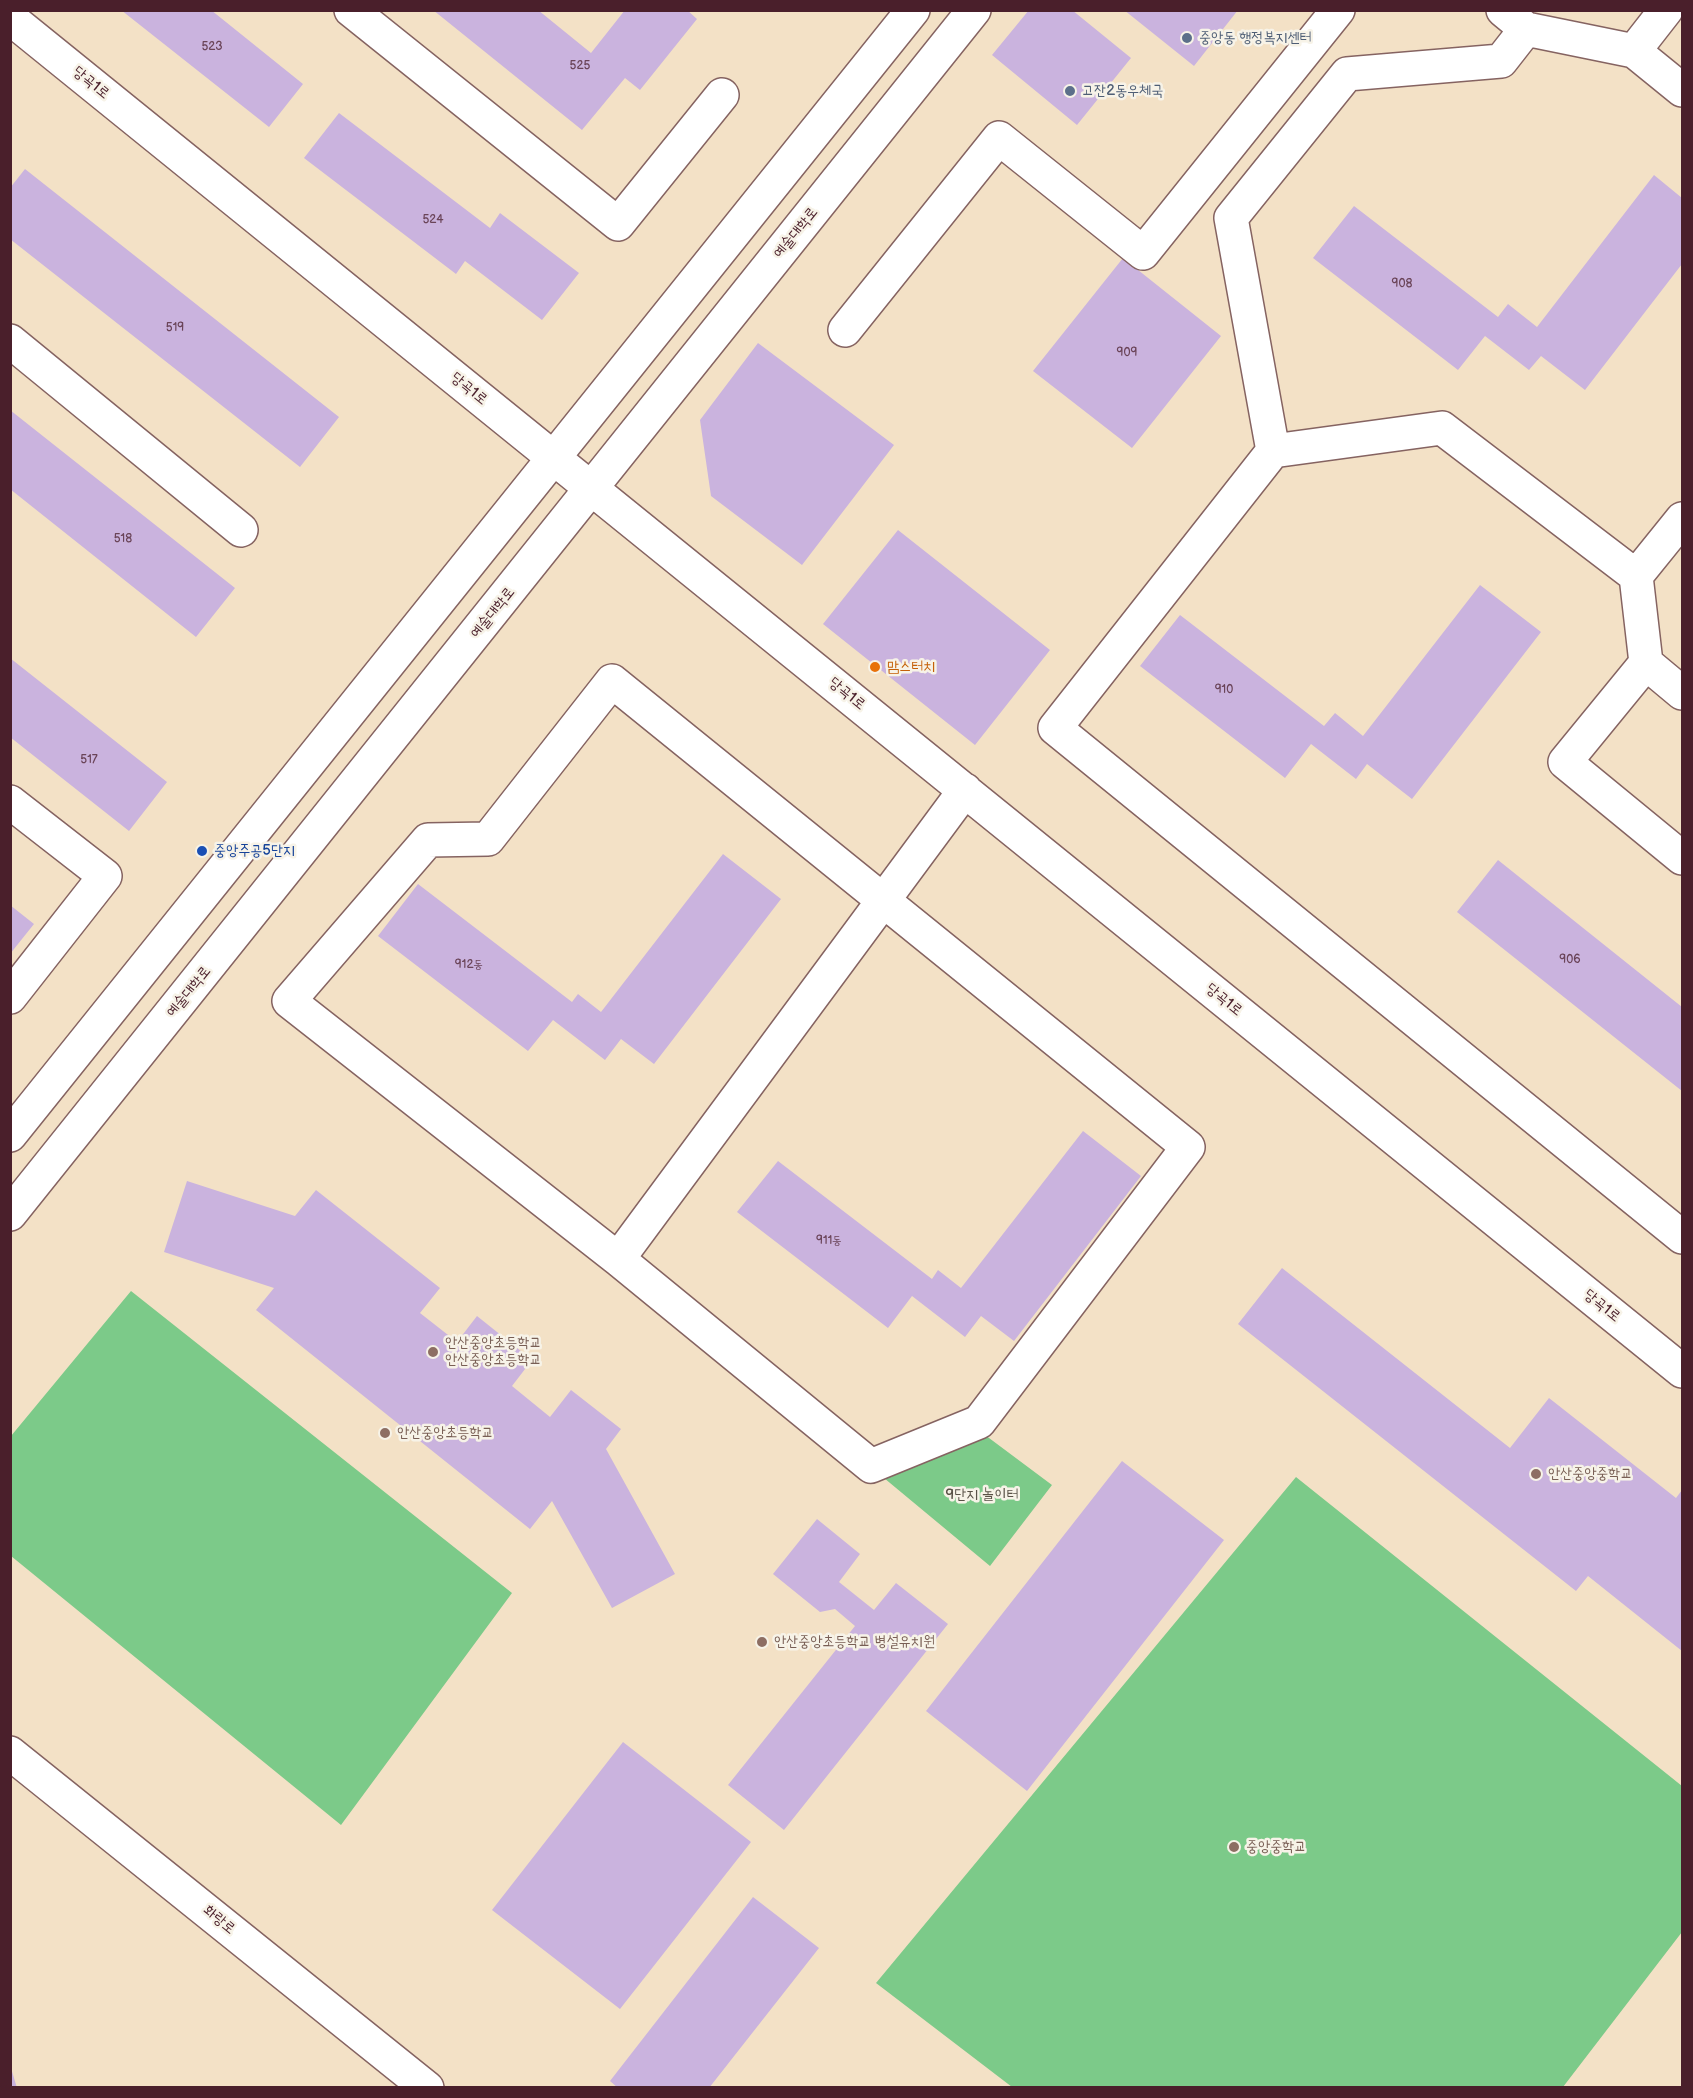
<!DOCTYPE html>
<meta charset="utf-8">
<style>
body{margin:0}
#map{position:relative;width:1693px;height:2098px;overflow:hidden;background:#f3e1c6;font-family:"Balsamiq Sans",sans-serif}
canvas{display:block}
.frame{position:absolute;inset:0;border:12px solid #4a1f2b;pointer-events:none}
</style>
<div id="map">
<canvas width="1693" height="2098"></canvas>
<div class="frame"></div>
</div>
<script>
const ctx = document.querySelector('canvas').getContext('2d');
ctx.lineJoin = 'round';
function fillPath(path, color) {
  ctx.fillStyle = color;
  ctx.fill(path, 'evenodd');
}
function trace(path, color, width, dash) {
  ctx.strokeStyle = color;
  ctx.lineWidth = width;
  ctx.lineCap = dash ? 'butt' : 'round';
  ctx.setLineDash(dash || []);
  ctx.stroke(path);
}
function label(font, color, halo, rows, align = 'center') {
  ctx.font = font + ' "Balsamiq Sans","Poor Story",sans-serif';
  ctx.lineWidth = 5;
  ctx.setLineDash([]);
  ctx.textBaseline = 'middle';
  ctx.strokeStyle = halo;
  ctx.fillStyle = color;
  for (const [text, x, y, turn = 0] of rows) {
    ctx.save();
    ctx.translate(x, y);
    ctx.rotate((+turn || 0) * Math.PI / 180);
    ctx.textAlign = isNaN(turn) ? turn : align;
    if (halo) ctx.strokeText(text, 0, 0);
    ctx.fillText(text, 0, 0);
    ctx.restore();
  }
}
fillPath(new Path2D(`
 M131 1291 512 1593 341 1825 11 1556V1436Z
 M985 1435 1052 1485 990 1566 884 1478Z
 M1296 1477 1682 1786V1932L1563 2087H1012L876 1983Z`), '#7cca89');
fillPath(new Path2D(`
 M121 10H211L303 84 269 127Z
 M433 10H538L591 53 625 10H687L697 19 640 90 625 78 582 130Z
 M1029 10H1072L1131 58 1077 125 992 55Z
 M1124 10H1238L1194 66Z
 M339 113 490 228 500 213 579 273 542 320 465 261 456 274 304 158Z
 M25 169 339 417 300 467 10 239V188Z
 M1654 175 1682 198V264L1585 390 1541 356 1529 370 1485 336 1458 370 1313 258 1354 206 1498 317 1508 304 1537 327Z
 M1123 258 1221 336 1132 448 1033 371Z
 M758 343 894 445 802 565 711 496 700 420Z
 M10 410 235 588 196 637 10 489Z
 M898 530 1050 650 975 745 823 624Z
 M1480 585 1541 632 1412 799 1367 764 1356 779 1311 744 1285 778 1140 666 1180 615 1324 726 1335 713 1363 736Z
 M10 658 167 782 129 831 10 737Z
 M723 854 781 899 654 1064 621 1039 605 1060 553 1020 528 1051 378 936 418 884 572 1002 578 994 601 1012Z
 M1498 860 1682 1007V1091L1457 912Z
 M10 905 34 924 10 954Z
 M1083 1131 1141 1176 1014 1341 981 1316 965 1337 912 1296 888 1328 737 1212 778 1161 932 1279 938 1270 961 1288Z
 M187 1181 295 1216 316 1190 440 1288 420 1313 457 1342 477 1316 532 1360 512 1386 550 1417 571 1390 621 1429 606 1449 675 1574 612 1608 552 1501 530 1529 256 1310 274 1288 164 1252Z
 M1282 1268 1510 1448 1549 1398 1676 1498 1682 1490V1651L1588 1576 1576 1591 1238 1324Z
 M1122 1461 1224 1540 1027 1791 926 1711Z
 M817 1519 860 1554 839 1582 874 1610 896 1583 948 1624 784 1830 728 1785 855 1626 835 1609 820 1612 773 1574Z
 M623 1742 751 1842 620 2009 492 1910Z
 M753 1897 819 1948 709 2088H618L610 2081Z
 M10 2068H11L17 2088H10Z`), '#cab3de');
const minor = new Path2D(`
 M351 10 618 224 722 95
 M1503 10 1526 29 1634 51
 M1666 10 1634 51 1682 90
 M10 18 1682 1371
 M845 330 999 138 1143 253 1338 10
 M10 341 241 530
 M1273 451 1231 218 1347 74 1501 61 1526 29
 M1636 576 1682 519
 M1646 663 1636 576 1442 428 1273 451 1055 728 1682 1237
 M1682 693 1646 663 1565 762 1682 858
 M10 802 105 876 10 997
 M10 1135 913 10
 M10 1214 974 10
 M618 1259 289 1001 428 840 488 839 612 681 1188 1147 979 1422 871 1466 618 1259 965 790`);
const major = new Path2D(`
 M10 1753 427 2088`);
trace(minor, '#856361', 36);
trace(major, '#856361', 36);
trace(minor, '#fff', 33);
trace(major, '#fff', 33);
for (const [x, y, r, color] of [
 [1187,38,6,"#5c6f8a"],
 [1070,91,6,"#5c6f8a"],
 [875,667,6,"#e8710a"],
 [202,851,6,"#1a4fb4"],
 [433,1352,6,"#8d6e63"],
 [385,1433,6,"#8d6e63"],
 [1536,1474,6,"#8d6e63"],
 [762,1642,6,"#8d6e63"],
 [1234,1847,6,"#8d6e63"]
]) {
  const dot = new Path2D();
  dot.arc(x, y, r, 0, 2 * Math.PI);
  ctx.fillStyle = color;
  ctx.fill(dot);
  trace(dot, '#f7f3e8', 2);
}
label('12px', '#6a4458', null, [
 ["523",212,47],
 ["525",580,66],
 ["524",433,220],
 ["908",1402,284],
 ["519",175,328],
 ["909",1127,353],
 ["518",123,539],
 ["910",1224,690],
 ["517",89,760],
 ["906",1570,960],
 ["912동",469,965],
 ["911동",829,1241]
]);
label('15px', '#4e5e75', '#f7f3e8', [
 ["중앙동 행정복지센터",1199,38],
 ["고잔2동우체국",1082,91]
], 'left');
label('15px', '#4a1f2b', '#f7f3e8', [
 ["당곡1로",91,83,39],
 ["예술대학로",796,233,-51],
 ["당곡1로",469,389,39],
 ["예술대학로",493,613,-51],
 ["당곡1로",847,694,39],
 ["예술대학로",189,992,-51],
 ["당곡1로",1224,1000,39],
 ["당곡1로",1602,1306,39],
 ["화랑로",219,1920,39]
]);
label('15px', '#c56008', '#f7f3e8', [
 ["맘스터치",887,667]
], 'left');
label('15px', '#164399', '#f7f3e8', [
 ["중앙주공5단지",214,851]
], 'left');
label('15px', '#785e54', '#f7f3e8', [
 ["안산중앙초등학교",445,1343],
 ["안산중앙초등학교",445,1360],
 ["안산중앙초등학교",397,1433],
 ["안산중앙중학교",1548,1474],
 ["안산중앙초등학교 병설유치원",774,1642],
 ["중앙중학교",1246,1847]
], 'left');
label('15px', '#595247', '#f7f3e8', [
 ["9단지 놀이터",982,1495]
]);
</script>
